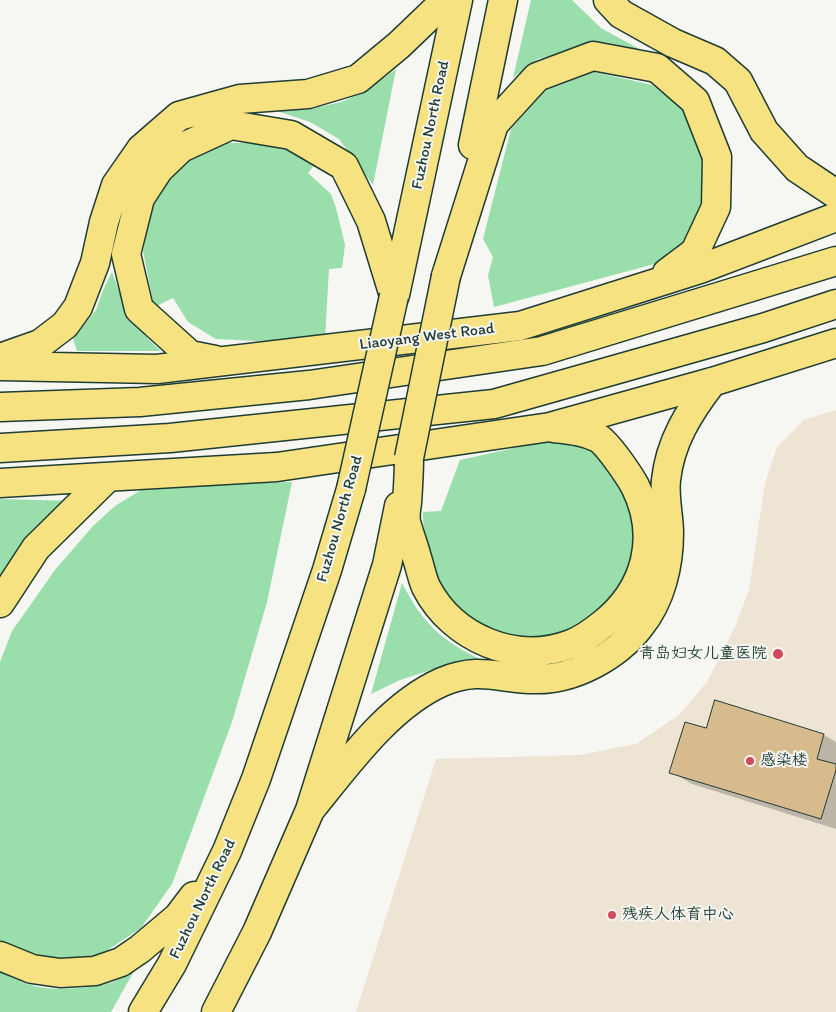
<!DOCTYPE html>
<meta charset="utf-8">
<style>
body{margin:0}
canvas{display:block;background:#f6f6f2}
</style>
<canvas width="836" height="1012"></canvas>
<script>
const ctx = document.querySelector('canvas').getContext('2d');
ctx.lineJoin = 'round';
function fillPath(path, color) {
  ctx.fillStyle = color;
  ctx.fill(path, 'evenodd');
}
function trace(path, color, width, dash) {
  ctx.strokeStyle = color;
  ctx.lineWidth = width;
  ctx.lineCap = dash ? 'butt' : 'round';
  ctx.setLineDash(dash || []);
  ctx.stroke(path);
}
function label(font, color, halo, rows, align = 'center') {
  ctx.font = font + ' Itim,"LXGW WenKai TC",sans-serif';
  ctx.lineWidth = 4;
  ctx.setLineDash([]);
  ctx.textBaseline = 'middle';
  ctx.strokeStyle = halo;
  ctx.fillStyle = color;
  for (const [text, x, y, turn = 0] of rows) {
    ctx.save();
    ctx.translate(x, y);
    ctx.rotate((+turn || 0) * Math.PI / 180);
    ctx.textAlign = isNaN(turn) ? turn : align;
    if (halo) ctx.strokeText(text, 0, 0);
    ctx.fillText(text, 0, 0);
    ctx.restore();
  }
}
fillPath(new Path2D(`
 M836 410V1012H356L436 759 579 755 636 744 679 715 707 682 735 627 749 590 765 483 777 447 804 420Z`), '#ede4d3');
fillPath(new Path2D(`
 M531 0H572L601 28 641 50 589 47 538 59 513 78Z
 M396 69 373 185 339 139 310 122 274 110H306L341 102 365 92Z
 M594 72 652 85 682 109 704 157 706 204 689 243 662 262 494 307 488 275 493 257 483 239 511 129 545 91Z
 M227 143H259L288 150 314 165 308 173 331 194 336 208 345 245 342 268 329 269 325 337 257 341 216 339 188 322 173 298 154 307 143 251 154 196 191 156Z
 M112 272 128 315 149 340 161 351H77L73 339 96 310 104 288Z
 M560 438 599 453 636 514 637 547 631 573 593 624 545 643 484 634 436 588 424 558 423 512 441 511 460 460Z
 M292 482 267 602 232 722 172 884 141 928 100 955 82 958 81 966 16 952 0 940V662L12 631 55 570 93 526 115 506 146 487Z
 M0 499 75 501 0 589Z
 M402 583C425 628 445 643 490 664L434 669 400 680 371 694Z
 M0 969C28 989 46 990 78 988 89 987 103 986 113 982 120 979 127 975 134 971L111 1012H0Z`), '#99deab');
fillPath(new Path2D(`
 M716 702 824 735 836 742V829L692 784 671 772 707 730Z`), '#0003');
const building = new Path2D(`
 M715 700 824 734 817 759 836 764V770L821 819 669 773 685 722 706 728Z`);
fillPath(building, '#d7bb8c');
trace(building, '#1f3d34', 1);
const primary = new Path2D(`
 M608 0 621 14 673 43 715 61 738 81 764 131 797 168 836 194
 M473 145 503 0
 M446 276 494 124 537 77 593 56 657 68 695 101 717 157 716 207 695 252 667 273
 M395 295 458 0
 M0 358 40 344 65 325 78 307 95 263 104 222 116 185 141 149 179 116 240 99 308 94 358 79 399 45 446 0
 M215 360 190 355 139 309 126 254 140 198 159 169 181 148 231 125 291 135 344 166 371 221 394 296
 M0 366 157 369 520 326 700 269 836 217
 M409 458C409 473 408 488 407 503 406 509 405 516 406 522 409 534 414 546 417 558 420 567 422 578 426 587 453 639 516 665 571 644 582 640 593 632 603 624 647 589 660 536 635 486 629 475 608 444 598 438 584 431 570 430 554 428
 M0 483 277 467 550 427 712 382 836 343
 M0 603 36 548 108 477
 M310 810C347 765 388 706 442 682 480 666 499 679 535 679 574 680 617 656 640 626 661 600 669 565 669 533 669 516 664 498 666 480 670 442 689 412 712 382
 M0 956 32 969 60 973 95 971 121 962 140 949 178 917 194 896
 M143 1012 172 964 227 851 256 779 327 570 351 489
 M216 1012 257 932 310 810 387 565 399 506`);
const highway = new Path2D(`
 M0 407 140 402 309 385 542 351 836 261
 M0 448 170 438 494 404 763 328 836 304`);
trace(primary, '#1f3d34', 31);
trace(highway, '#1f3d34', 31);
trace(primary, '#f7e281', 28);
trace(highway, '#f7e281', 28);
const primaryBridge = new Path2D(`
 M409 458 446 276
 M351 489 394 296`);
trace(primaryBridge, '#1f3d34', 31, []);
trace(primaryBridge, '#f7e281', 28);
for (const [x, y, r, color] of [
 [778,654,6,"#d1495b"],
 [750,761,5,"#d1495b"],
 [612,915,5,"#d1495b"]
]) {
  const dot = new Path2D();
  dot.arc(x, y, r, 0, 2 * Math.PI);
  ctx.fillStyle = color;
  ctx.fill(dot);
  trace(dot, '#f6f6f2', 2);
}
label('16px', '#1f3d34', '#f6f6f2', [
 ["Fuzhou North Road",431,125,-78],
 ["Liaoyang West Road",427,337,-7],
 ["Fuzhou North Road",340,519,-74],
 ["Fuzhou North Road",203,899,-64]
]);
label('16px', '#1f3d34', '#f6f6f2', [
 ["青岛妇女儿童医院",767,654,"right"],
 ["感染楼",760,761],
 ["残疾人体育中心",622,915]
], 'left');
</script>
